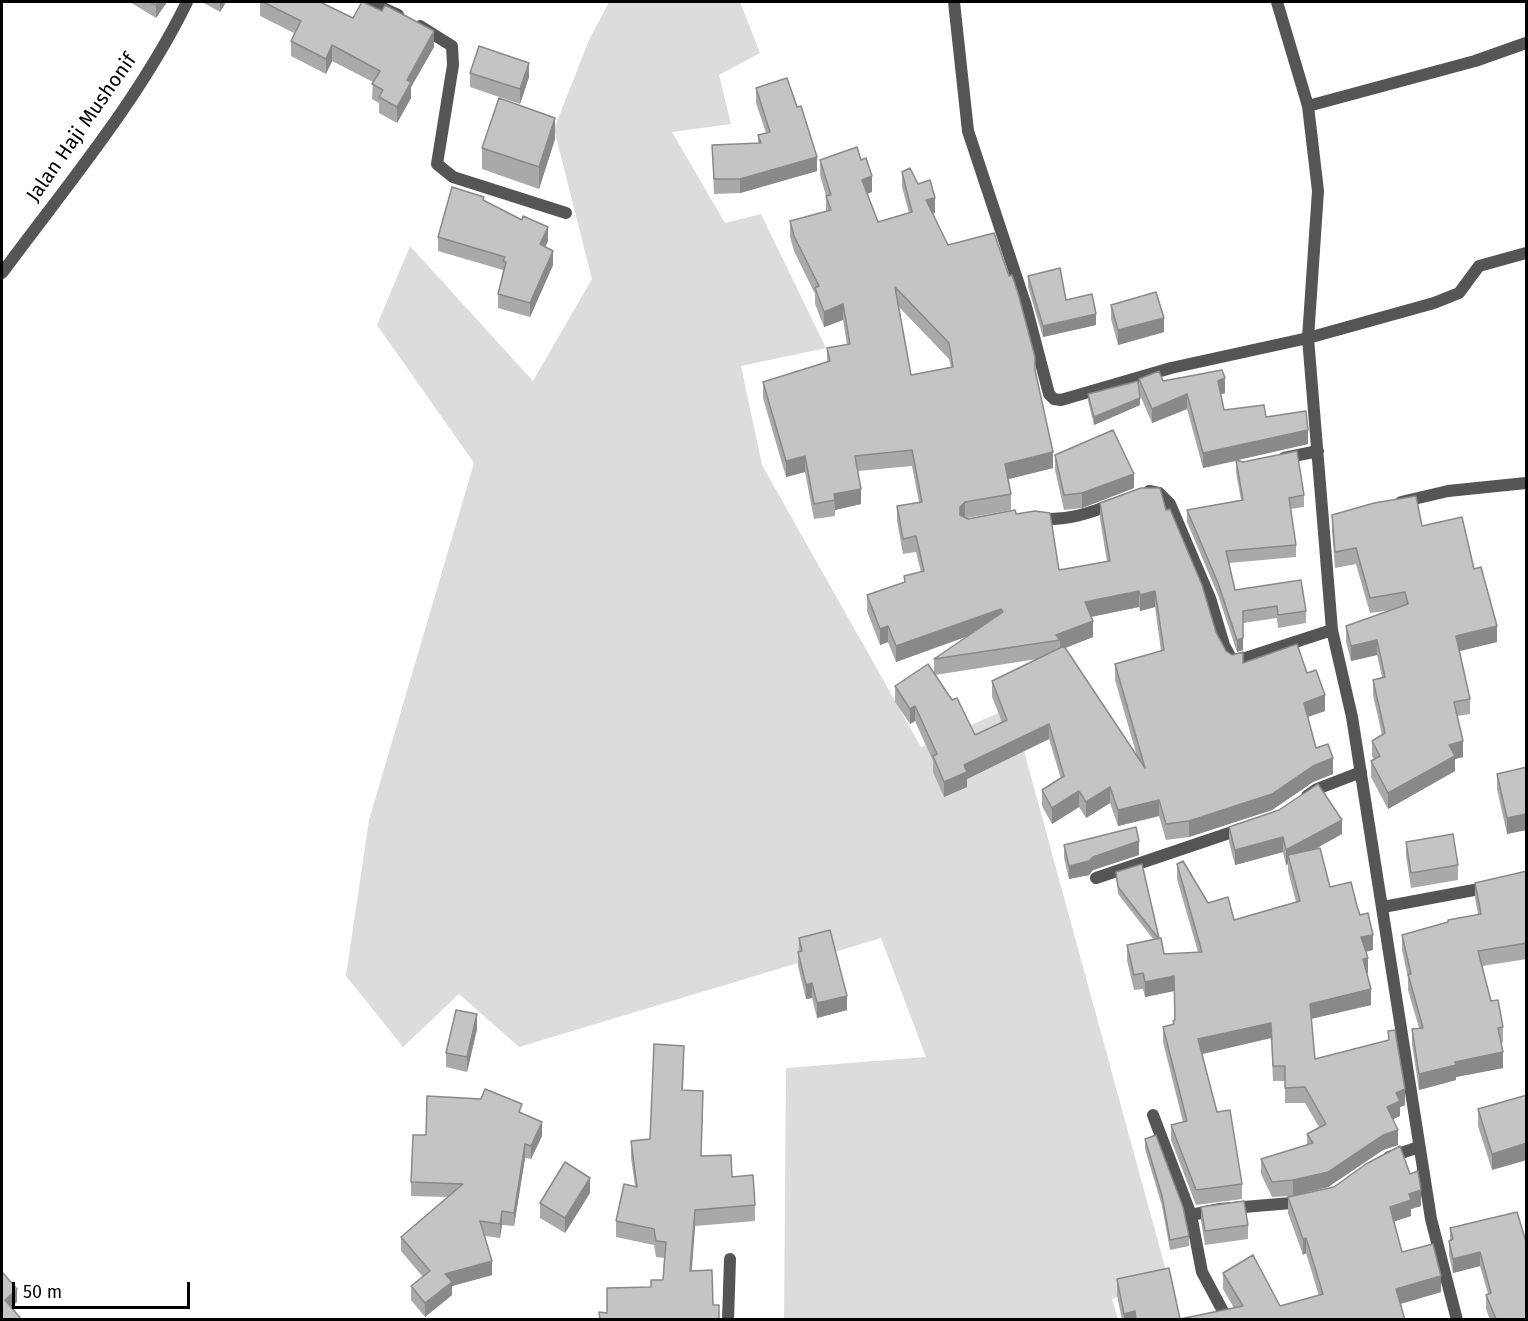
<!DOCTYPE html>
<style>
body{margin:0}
#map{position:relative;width:1528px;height:1321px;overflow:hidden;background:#fff;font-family:"Fira Sans",sans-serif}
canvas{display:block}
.frame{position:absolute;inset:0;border:3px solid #000;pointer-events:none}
.scale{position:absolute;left:12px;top:1282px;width:178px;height:27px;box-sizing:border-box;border:3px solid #000;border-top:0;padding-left:8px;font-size:18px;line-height:21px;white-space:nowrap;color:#000;-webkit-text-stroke:4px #fff;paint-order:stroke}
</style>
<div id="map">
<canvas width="1528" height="1321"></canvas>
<div class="frame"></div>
<div class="scale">50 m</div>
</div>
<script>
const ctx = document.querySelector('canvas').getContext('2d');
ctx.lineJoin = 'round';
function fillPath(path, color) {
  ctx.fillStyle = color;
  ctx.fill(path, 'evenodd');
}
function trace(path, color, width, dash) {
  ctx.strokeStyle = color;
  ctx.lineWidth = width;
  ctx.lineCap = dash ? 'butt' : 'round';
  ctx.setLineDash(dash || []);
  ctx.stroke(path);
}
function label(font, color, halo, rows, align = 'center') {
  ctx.font = font + ' "Fira Sans",sans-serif';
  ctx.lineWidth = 4.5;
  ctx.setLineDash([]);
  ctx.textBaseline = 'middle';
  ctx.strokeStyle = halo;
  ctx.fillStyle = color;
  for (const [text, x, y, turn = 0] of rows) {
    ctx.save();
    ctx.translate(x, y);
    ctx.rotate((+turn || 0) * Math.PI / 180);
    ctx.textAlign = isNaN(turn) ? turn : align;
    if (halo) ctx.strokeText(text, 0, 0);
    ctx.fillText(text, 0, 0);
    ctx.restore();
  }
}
fillPath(new Path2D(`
 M609 2H740L760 53 719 75 731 124 672 132 725 223 761 214 826 348 741 366 762 465 921 747 1012 707 1168 1278 1112 1299 1118 1319H784L786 1068 926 1057 881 938 519 1047 459 994 403 1047 346 976 369 820 474 463 377 325 410 246 533 381 592 279 554 129 589 40Z`), '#dcdcdc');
trace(new Path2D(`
 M370 2 398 15
 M954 2 968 131 1026 306 1049 394 1054 399 1061 400 1171 368 1308 338 1434 303 1459 293 1479 266 1526 253
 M1277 2 1308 106 1318 191 1308 338 1332 630 1352 717 1431 1219 1457 1320
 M420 26 452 46 453 65 437 164 453 177 566 213
 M1308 106 1475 61 1526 43
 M2 273C67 185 139 100 187 2
 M1284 458 1318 451
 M1149 491 1159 493 1170 504 1210 598 1224 645 1233 662 1332 630
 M1401 502 1448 491 1526 483
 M1037 518C1065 522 1090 513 1116 503
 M1307 796 1317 789 1361 772
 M1096 878 1244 828
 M1383 907 1490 887
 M1153 1115 1191 1215 1202 1272 1225 1315
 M1389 1157 1419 1147
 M1191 1215 1220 1209 1303 1202
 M728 1320 730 1259`), '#555', 12);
fillPath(new Path2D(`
 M130 2H167L156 18Z
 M202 2H226L220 12Z
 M260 2H320L353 18 434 47 411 87V98L397 123 379 113V103L372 99 373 82 332 61 326 74 291 56V41L294 33 260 16Z
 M470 73 529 77 520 104 470 87Z
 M756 88 817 171 740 193 714 194 712 145 758 143V135L766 133 756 103Z
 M555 139 539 189 482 169V148Z
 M820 160 872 192 867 194 878 222 909 213 902 187V172L918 184 935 213 932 214 948 245 1035 370 1053 468 1008 479 1011 494V510L967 518 968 519 1016 514 1059 570 1107 562 1100 519V503L1166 510 1216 632 1226 651 1243 663 1307 673 1325 711 1308 717 1316 748 1333 774 1313 782 1272 810 1189 837 1166 840 1159 816 1118 826 1110 803 1086 818 1079 807 1052 824 1042 806V790L1061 779 1049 739 967 779V787L944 797 933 772V761L915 721 910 724 895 702V686L934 673V659L968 636 896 662 888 642 880 645 867 611V595L904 583V576L921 572 916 552 903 554 897 521V506L919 502 912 466 858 471 861 504 835 510V516L814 519 805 472 786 477 763 398V382L827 362V348L847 345 843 320 824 327 815 304V294L794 251 790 237V221L826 211V196L820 175ZM899 307 949 359 951 367 911 375ZM1139 607 1140 611 1155 607 1161 651 1115 664V680L1137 756 1065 648 1093 637 1091 617ZM1037 659 992 681V697L1002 722 975 735 935 675Z
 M484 200 548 241 545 247 553 265 530 317 498 308V294L503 270 438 251V237Z
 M1028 276 1066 300 1096 325 1043 337 1028 287Z
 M1111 305 1164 332 1118 345 1111 319Z
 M1139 379 1163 381 1225 393 1221 394 1224 410 1266 417 1308 444 1237 460 1304 495V507L1291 509 1296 545V557L1229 563 1235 590 1306 611V623L1278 628 1277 618 1243 623V650L1237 652 1218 595 1187 522V510L1241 500 1236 472V461L1203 468 1187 409 1152 423 1140 395V405L1094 425 1088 401V394L1139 392Z
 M1055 455 1134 488 1082 508 1064 510 1055 470Z
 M1332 515 1422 526 1474 569 1497 642 1459 651 1470 699V714L1457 716 1463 757 1455 759V771L1388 809 1371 777V761L1374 760 1372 756V741L1382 735 1373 695V680L1382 677 1377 655 1351 661 1346 642V626L1392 610 1370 613 1356 564 1335 568 1332 531Z
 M1527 767V832L1526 830 1507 834 1497 789V774Z
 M1229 827 1342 834 1314 849 1330 887 1357 906 1373 950 1366 952 1368 973H1366L1371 1005 1311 1019 1315 1059 1388 1040V1031L1405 1105 1400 1107V1116L1393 1119 1398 1145 1383 1150 1328 1187 1295 1195 1421 1206 1411 1209V1216L1394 1221 1402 1252 1441 1292 1401 1304 1405 1320H1122L1117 1295V1279L1180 1319 1234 1308 1223 1289V1273L1280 1306 1319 1296 1306 1253 1303 1255 1288 1213V1197L1292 1196 1272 1197 1261 1174V1159L1307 1145V1134L1319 1127 1305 1103H1285V1081H1273L1271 1038 1202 1054 1217 1112 1242 1184V1199L1196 1205 1171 1140V1125L1183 1122 1163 1042V1027L1173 1025V1021L1175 1020 1174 991 1145 997 1143 989 1134 990 1127 960V945L1153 939 1118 894 1116 872 1159 938 1164 954 1198 952 1177 879V864L1208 903 1234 920 1296 902 1288 871V864L1286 865 1283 852 1235 865 1229 842Z
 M1406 842 1458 865V880L1411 888 1406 856Z
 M1064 845 1139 855 1093 870 1089 875 1069 879 1064 858Z
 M1527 871V959L1482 966 1491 1001 1503 1027V1042L1501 1043 1503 1068 1456 1077V1080L1419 1090 1412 1044V1029L1419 1028 1408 990V978L1402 950V935L1478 914 1475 898V883Z
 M799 938 847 1010 817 1018 812 998 806 999 798 966Z
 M477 1029 467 1072 446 1067V1053Z
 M684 1062 683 1090 703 1108 701 1156 732 1177 755 1205V1221L695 1226 692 1270 607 1313 663 1280 664 1258 656 1257 654 1245 616 1237V1221L635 1186 631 1158V1141L650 1139Z
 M1527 1095 1492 1170 1478 1126V1109Z
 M522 1114 542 1136 531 1159 525 1158 514 1226 502 1225 500 1238 485 1236 492 1275 452 1286V1295L425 1317 411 1300V1286L423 1277 401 1251V1237L448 1197 411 1196V1182Z
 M1145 1139 1189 1236V1246L1170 1250 1162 1206 1145 1149Z
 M590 1193 565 1233 540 1218V1203Z
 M1201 1207 1248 1225V1239L1205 1245 1201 1221Z
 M1517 1212 1527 1320H1490L1486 1309V1295L1488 1294 1480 1266 1453 1273 1449 1255V1241L1450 1240V1228Z`), '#a9a9a9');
fillPath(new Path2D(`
 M158 2H167L156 18V5Z
 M220 2H226L220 12Z
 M434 31V47L411 87V98L397 123V107L407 80Z
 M332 45V61L326 74V59Z
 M529 63V77L520 104V89Z
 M555 118V139L539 189V167Z
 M817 157V171L740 193V179Z
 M872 176V192L862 195V180Z
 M935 198V213L926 216V200Z
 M548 227V241L540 258V244Z
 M553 251V265L530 317V303Z
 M843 304V320L824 327V312Z
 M1096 314V325L1043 337V326Z
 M1164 318V332L1118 345V330Z
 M1225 378V393L1218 395V381Z
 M1187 394V409L1152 423V409Z
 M1140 398V405L1094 425V417Z
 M1308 430V444L1203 468V453Z
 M1053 452V468L1005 480V464Z
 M805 456V472L786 477V461Z
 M1134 474V488L1082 508V493Z
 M861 489V504L835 510 834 494Z
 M965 502V518L960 523V507Z
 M1139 591V607L1085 618V602Z
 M1155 591V607L1140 611V595Z
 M1001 609V624L896 662V646Z
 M1093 621V637L1060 650V640L1056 635Z
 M888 626V642L880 645V629Z
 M1497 626V642L1456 652V636Z
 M1243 638V650L1237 652V640Z
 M1377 640V655L1351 661V646Z
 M1325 695V711L1304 718V703Z
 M915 706V721L910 724V709Z
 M1049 724V739L967 779V787L944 797V782L964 765Z
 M1463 741V757L1455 759V771L1388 809V793L1449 745Z
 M1333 758V774L1313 782 1272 810 1189 837V821Z
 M1110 787V803L1086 818V802Z
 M1079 791V807L1052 824V808Z
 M1159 800V816L1118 826V810Z
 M1526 814V830L1507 834V818Z
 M1342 820V834L1290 863 1288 855V864L1286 865V850Z
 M1283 837V852L1235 865V850Z
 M1139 841V855L1093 870 1089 875 1069 879V866Z
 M1373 935V950L1361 953V937Z
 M1368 958V973L1363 975V959Z
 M1174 976V991L1145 997V982Z
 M812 983V998L806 999V985Z
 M1371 989V1005L1310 1019V1004Z
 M847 996V1010L817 1018V1003Z
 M477 1014V1029L467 1072V1057Z
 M1271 1023V1038L1198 1055V1039Z
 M1503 1052V1068L1456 1077V1080L1419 1090V1074L1455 1062Z
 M1405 1089V1105L1400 1107V1116L1387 1122V1107L1396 1093Z
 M542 1122V1136L531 1159V1146Z
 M1398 1130V1145L1383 1150 1328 1187 1293 1196V1180L1383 1135Z
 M1527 1143V1160L1492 1170V1154Z
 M525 1144V1158L514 1226V1213Z
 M590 1178V1193L565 1233V1218Z
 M1421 1190V1206L1411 1209V1216L1390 1223V1207L1409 1194Z
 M695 1210V1226L690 1287V1271Z
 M502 1211V1225L500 1238V1224Z
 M1306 1238V1253L1303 1255V1239Z
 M1480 1252V1266L1453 1273V1259Z
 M492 1261V1275L452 1286V1295L425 1317V1303L445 1274Z
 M1441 1276V1292L1396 1305V1289Z
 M17 1289V1302L5 1313V1300Z
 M1135 1311V1320H1124V1314Z`), '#898989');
const building = new Path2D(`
 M150 2H158L156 5Z
 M263 2H320L353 18 362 2H363L382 11 385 5 434 31 407 80 411 82 397 107 379 97 383 90 372 84 380 71 332 45 326 59 291 41 301 21Z
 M479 46 529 63 520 89 470 73Z
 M787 78 797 107 801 106 817 157 740 179H714L712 145 761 143 758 135 770 132 756 88Z
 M499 98 555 118 539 167 482 148Z
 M857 147 861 160 866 158 872 176 862 180 878 222 912 212 902 172 910 168 918 184 930 180 935 198 926 200 948 245 994 233 1009 276 1012 275 1018 293 1035 357V370L1053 452 1005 464 1011 494 965 502 960 507V515L968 519 1015 510 1016 514 1035 511 1050 513 1059 570 1110 561 1100 503 1141 488H1160L1166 510 1170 509 1202 585 1216 632 1226 651 1232 655 1243 652V663L1297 644 1307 673 1316 670 1325 695 1304 703 1316 748 1328 744 1333 758 1313 766 1272 794 1189 821 1166 824 1159 800 1118 810 1110 787 1086 802 1079 791 1052 808 1042 790 1064 776 1049 724 964 765 967 772 944 782 933 756 937 754 915 706 910 709 895 686 928 664 952 700 957 698 975 735 1007 720 992 681 1064 646 1145 768 1115 664 1164 650 1155 591 1140 595 1139 591 1085 602 1093 621 1056 635 1060 640 934 659 1003 612 1001 609 896 646 888 626 880 629 867 595 905 582 904 576 924 571 916 536 903 539 897 506 922 502 912 450 855 456 861 489 834 494 835 500 814 504 805 456 786 461 763 382 830 361 827 348 850 344 843 304 824 312 815 288 819 286 794 236 790 221 831 210 826 196 831 195 820 160ZM895 287 949 343 953 367 911 375Z
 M452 187 484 197 483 200 522 220 523 216 548 227 540 244 553 251 530 303 498 294 506 262 503 261 505 257 438 237Z
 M1060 268 1066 300 1092 294 1096 314 1043 326 1028 276Z
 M1156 292 1164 318 1118 330 1111 305Z
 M1222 370 1225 378 1218 381 1224 410 1264 405 1266 417 1306 411 1308 430 1203 453 1187 394 1152 409 1139 379 1159 371 1163 381Z
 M1138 381 1140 398 1094 417 1088 394Z
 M1113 430 1134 474 1082 493 1064 495 1055 455Z
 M1297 451 1304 495 1289 498 1296 545 1226 551 1235 590 1301 580 1306 611 1278 615 1277 606 1243 611V638L1237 640 1218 583 1187 510 1243 500 1236 460 1243 462Z
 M1416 496 1422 526 1462 517 1474 569 1481 567 1497 626 1456 636 1470 699 1454 702 1463 741 1449 745 1455 756 1388 793 1371 761 1380 756 1372 741 1385 733 1373 680 1385 677 1377 640 1351 646 1346 626 1408 604 1405 592 1370 598 1356 548 1335 552 1332 515 1374 503Z
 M1527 767V817L1526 814 1507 818 1497 774Z
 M1318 784 1342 820 1286 850 1283 837 1235 850 1229 827 1279 810Z
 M1136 827 1139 841 1093 857 1089 861 1069 866 1064 845Z
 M1453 834 1458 865 1411 873 1406 842Z
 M1320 848 1330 887 1351 882 1357 906 1360 915 1368 913 1373 935 1361 937 1368 958 1363 959 1371 989 1310 1004 1315 1059 1389 1040 1388 1031 1395 1030 1405 1089 1396 1093 1400 1101 1387 1107 1398 1130 1383 1135 1328 1172 1293 1180 1272 1182 1261 1159 1313 1143 1307 1134 1326 1124 1305 1087 1285 1088V1066H1273L1271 1023 1198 1039 1217 1112 1230 1110 1242 1184 1196 1190 1171 1125 1187 1121 1163 1027 1174 1024 1173 1021 1175 1020 1174 976 1145 982 1143 973 1134 975 1127 945 1161 938 1164 954 1202 952 1177 864 1183 861 1208 903 1228 897 1234 920 1300 901 1288 855Z
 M1142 864 1159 938H1158L1118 887 1116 872Z
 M1527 871V943L1478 951 1491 1001 1498 1000 1503 1027 1498 1028 1503 1052 1455 1062 1456 1065 1419 1074 1412 1029 1423 1028 1408 974H1411L1402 935 1448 922V920L1481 914 1475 883Z
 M830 930 847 996 817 1003 812 983 806 985 798 952 802 951 799 938Z
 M456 1010 477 1014 467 1057 446 1053Z
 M654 1044 684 1046 682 1090 703 1091 701 1156 731 1155 732 1177 753 1175 755 1205 695 1210 690 1271 712 1270 713 1305H719V1320H600L599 1312 607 1313V1288L651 1287V1280H663L666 1242 656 1241 654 1229 616 1221 624 1184 637 1187 631 1141 650 1139Z
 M485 1089 522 1104 519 1112 542 1122 531 1146 525 1144 514 1213 502 1211 500 1224 480 1221 492 1261 445 1274 452 1282 425 1303 411 1286 430 1271 401 1237 463 1184 411 1182 413 1135H426L427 1096 481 1099Z
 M1527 1095V1143L1492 1154 1478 1109Z
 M1156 1135 1183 1207 1189 1236 1170 1240 1162 1196 1145 1139Z
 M1400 1146 1410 1174 1418 1171 1421 1190 1409 1194 1411 1200 1390 1207 1402 1252 1433 1244 1441 1276 1396 1289 1405 1320H1136L1135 1311 1124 1314 1117 1279 1169 1268 1180 1319 1243 1306 1223 1273 1253 1255 1280 1306 1323 1294 1306 1238 1303 1239 1288 1197 1334 1187 1366 1164Z
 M565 1162 590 1178 565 1218 540 1203Z
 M1244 1201 1248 1225 1205 1231 1201 1207Z
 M1517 1212 1527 1245V1269L1526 1270 1527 1272V1320H1494L1496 1319 1486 1295 1491 1293 1480 1252 1453 1259 1449 1241 1453 1239 1450 1228Z
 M2 1272 17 1289 5 1300 22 1320H2Z`);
fillPath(building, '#c4c4c4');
trace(building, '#898989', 1.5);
label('20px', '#000', '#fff', [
 ["Jalan Haji Mushonif",82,128,-55]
]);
</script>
